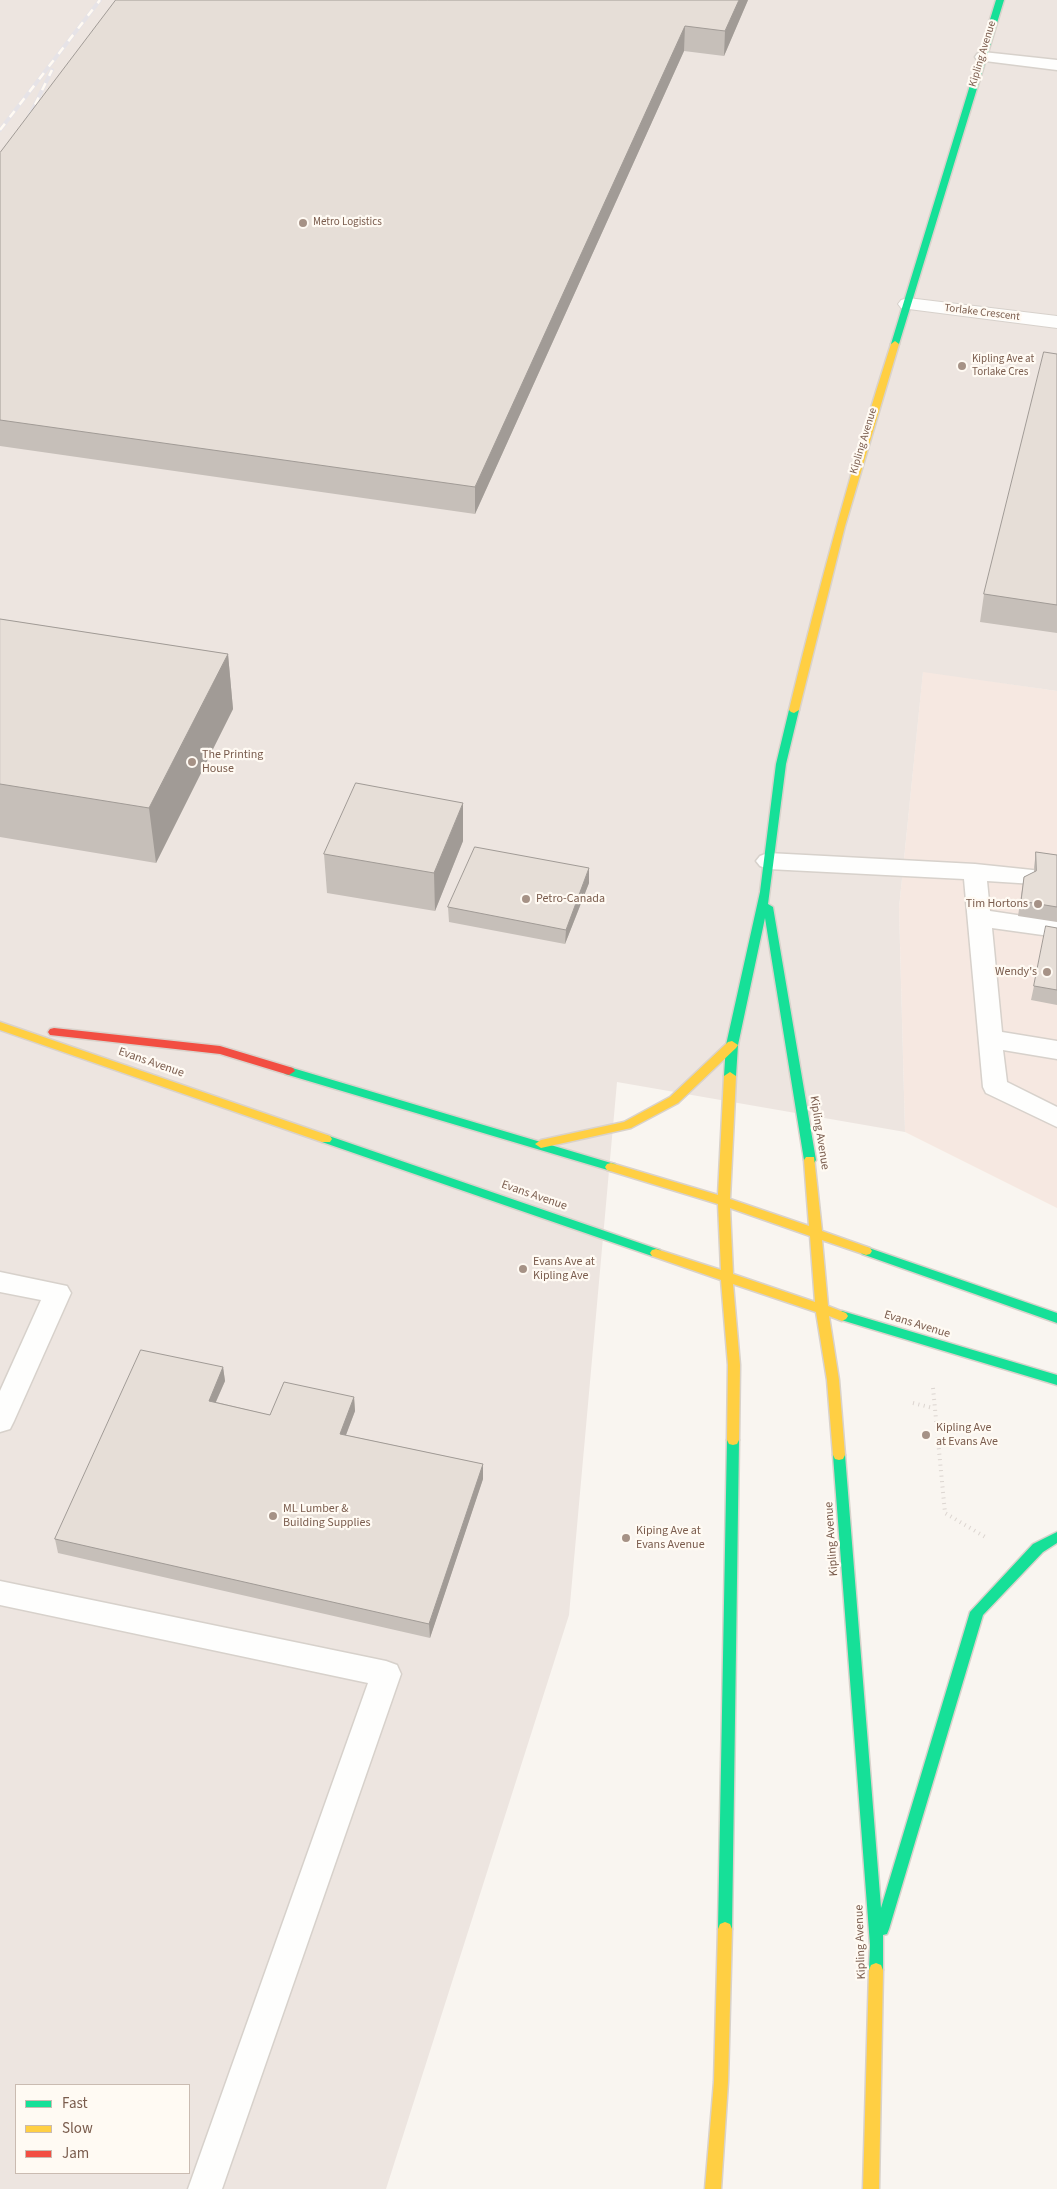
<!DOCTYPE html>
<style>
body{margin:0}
#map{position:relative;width:1057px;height:2189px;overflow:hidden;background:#f9f5f0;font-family:"Source Sans 3",sans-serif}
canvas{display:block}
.legend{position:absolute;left:15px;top:2084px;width:175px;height:90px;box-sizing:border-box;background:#fffaf3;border:1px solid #cabbb1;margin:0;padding:6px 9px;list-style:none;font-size:15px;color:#7a5c4d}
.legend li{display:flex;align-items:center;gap:10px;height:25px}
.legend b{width:25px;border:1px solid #cabbb1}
</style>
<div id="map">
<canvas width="1057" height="2189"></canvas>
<ul class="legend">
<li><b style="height:6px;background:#16e098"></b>Fast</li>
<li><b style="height:6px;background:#ffcf43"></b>Slow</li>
<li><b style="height:6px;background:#f24e42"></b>Jam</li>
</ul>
</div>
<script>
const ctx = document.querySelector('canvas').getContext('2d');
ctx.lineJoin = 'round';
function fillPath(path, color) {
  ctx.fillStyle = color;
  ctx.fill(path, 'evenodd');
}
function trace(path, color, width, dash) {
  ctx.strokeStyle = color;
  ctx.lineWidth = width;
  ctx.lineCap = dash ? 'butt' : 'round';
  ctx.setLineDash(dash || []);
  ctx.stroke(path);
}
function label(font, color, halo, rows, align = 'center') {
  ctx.font = font + ' "Source Sans 3",sans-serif';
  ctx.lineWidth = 4.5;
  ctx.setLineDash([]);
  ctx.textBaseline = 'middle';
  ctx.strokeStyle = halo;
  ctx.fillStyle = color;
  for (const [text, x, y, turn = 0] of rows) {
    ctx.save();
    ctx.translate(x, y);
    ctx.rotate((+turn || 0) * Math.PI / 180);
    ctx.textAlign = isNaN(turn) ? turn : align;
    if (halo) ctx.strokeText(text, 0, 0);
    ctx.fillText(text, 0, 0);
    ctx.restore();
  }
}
fillPath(new Path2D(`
 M923 671 1057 691V1208L905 1132 899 908Z`), '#f6e8e1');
fillPath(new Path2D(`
 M0 0H1057V691L923 672 899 908 905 1132 617 1082 569 1615 386 2189H0ZM16 2085H189V2173H16Z`), '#ede5e0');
const lane = new Path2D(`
 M983 52 1057 60V70L977 60 975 57 977 54Z
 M768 853 975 864 1042 871 1046 876 1042 881 1034 884 987 881 990 911 1057 921V937L992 928 1002 1032 1057 1041V1059L1003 1050 1007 1082 1057 1107V1127L986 1093 983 1087 964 879 768 869 760 866 756 861 760 856Z
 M0 1272 67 1286 71 1293 14 1421 10 1429 0 1432V1391L41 1300 0 1292Z
 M0 1581 386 1661 397 1665 401 1674 222 2189H188L368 1683 0 1605Z`);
const street = new Path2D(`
 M908 298 1057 316V328L901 308 898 304 901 300Z`);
const fast = new Path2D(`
 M996 0H1004L899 344 895 347 892 346 891 344Z
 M794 707 799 710 786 764 768 904 773 907 816 1160 814 1163H806L804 1160 765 918 738 1045 736 1076 730 1080 724 1076 726 1045 760 892 776 764 789 710Z
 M289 1067 611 1163 615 1164 617 1167 615 1170 611 1171 285 1074 283 1071 285 1068Z
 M326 1135 660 1250 662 1253 660 1256H652L322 1142 320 1139Z
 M866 1247 1057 1313V1323L862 1254 860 1251 862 1248Z
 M842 1311 1057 1375V1385L838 1319 836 1316 838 1313Z
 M733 1435 737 1436 739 1440 732 1929 730 1934 725 1936 720 1934 718 1929 727 1440 729 1436Z
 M839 1450 843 1451 845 1455 881 1908 970 1612 1033 1544 1057 1532V1543L1043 1552 983 1615 889 1929 887 1934 883 1935V1970L881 1975 876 1977 871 1975 869 1970 870 1945 833 1455 835 1451Z`);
const slow = new Path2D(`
 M895 341 899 344 845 526 799 710 794 713 791 712 789 710C819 587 852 465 891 344Z
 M0 1022 330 1136 332 1139 330 1142H322L0 1030Z
 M732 1041 738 1045 736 1048 678 1103 631 1128 541 1148 535 1144 541 1140 624 1122 670 1097 728 1042Z
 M730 1072 736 1076 730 1199 809 1226 804 1160 806 1157H814L822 1231 870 1248 872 1251 870 1254 866 1255 822 1240 828 1306 846 1313 848 1316 846 1319 842 1321 829 1316 839 1380 845 1455 843 1459 839 1460 835 1459 833 1455 827 1380 816 1312 733 1284 740 1365 739 1440 737 1444 733 1445 729 1444 727 1440 728 1365 721 1280 652 1256 650 1253 652 1250 656 1249 721 1270 718 1204 607 1170 605 1167 607 1164 611 1163 718 1195 724 1076ZM730 1208 810 1236 815 1302 733 1274Z
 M725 1922 730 1924 732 1929 728 2082 721 2189H705L714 2082 718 1929 720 1924Z
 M876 1963 881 1965 883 1970 879 2189H863L869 1970 871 1965Z`);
const jam = new Path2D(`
 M54 1028 220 1046 293 1068 295 1071 289 1075 220 1054 50 1035 48 1032 50 1029Z`);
trace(lane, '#d7d1cb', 3);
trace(street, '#d7d1cb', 2);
trace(fast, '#d9d2cb', 3);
trace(slow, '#d9d2cb', 3);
trace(jam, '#d9d2cb', 3);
trace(new Path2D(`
 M933 1388 945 1513 987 1538
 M913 1403 933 1408`), '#dcd5d0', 4, [1, 4.5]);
fillPath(lane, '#fefefd');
fillPath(street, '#fefefd');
fillPath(fast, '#16e098');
fillPath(slow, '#ffcf43');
fillPath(jam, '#f24e42');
const rail = new Path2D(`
 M28 119 52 70
 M0 130 100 0`);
trace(rail, '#e6e3e7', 4);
trace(rail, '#fffaf3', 2.5, [8]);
fillPath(new Path2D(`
 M748 0 724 56 684 51 475 514 0 446V153Z
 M1057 354V633L980 622 984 594Z
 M0 619 228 654 233 709 156 863 0 837Z
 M463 841 435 911 327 893 324 854Z
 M1036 852 1057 855V922L1018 916 1024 877 1034 873V867Z
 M589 883 565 944 449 922 448 907Z
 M1057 928V1005L1031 1000 1034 986Z
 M223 1367 225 1381 216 1402 270 1415 354 1397 355 1411 346 1435 483 1464V1479L430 1638 58 1553 55 1539Z`), '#c6bfb9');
fillPath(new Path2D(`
 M739 0H748L724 56 725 31Z
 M685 26 684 51 475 514V487Z
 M228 654 233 709 156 863 149 808Z
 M463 803V841L435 911 434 873Z
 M589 868V883L565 944 566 930Z
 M223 1367 225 1381 210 1415 209 1401Z
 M354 1397 355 1411 341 1448 340 1434Z
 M483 1464V1479L430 1638 429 1624Z`), '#a19b96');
const building = new Path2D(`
 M116 0H739L725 31 685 26 475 487 0 420V153Z
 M1044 352 1057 354V605L984 594Z
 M0 619 228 654 149 808 0 784Z
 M356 783 463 803 434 873 324 854Z
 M475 847 589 868 566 930 448 907Z
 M1036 852 1057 855V907L1021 901 1024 877 1036 871Z
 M1046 926 1057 928V990L1034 986Z
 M141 1350 223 1367 209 1401 270 1415 284 1382 354 1397 340 1434 483 1464 429 1624 55 1539Z`);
fillPath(building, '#e6ded7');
trace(building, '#a19b96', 1);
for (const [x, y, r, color] of [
 [303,223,5,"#a69286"],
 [962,366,5,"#a69286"],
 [192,762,5,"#a69286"],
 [526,899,5,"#a69286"],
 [1038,904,5,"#a69286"],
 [1047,972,5,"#a69286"],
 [523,1269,5,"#a69286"],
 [926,1435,5,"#a69286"],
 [273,1516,5,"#a69286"],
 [626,1538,5,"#a69286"]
]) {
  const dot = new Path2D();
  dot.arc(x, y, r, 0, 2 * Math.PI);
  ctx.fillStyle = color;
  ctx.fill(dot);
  trace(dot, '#fffaf3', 2);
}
label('11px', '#7a5c4d', '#fffaf3', [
 ["Kipling Avenue",983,54,-73],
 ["Torlake Crescent",982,313,7],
 ["Kipling Avenue",864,441,-73]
]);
label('11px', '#7a5c4d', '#fffaf3', [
 ["Metro Logistics",313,223],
 ["Kipling Ave at",972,360],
 ["Torlake Cres",972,373]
], 'left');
label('12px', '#7a5c4d', '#fffaf3', [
 ["The Printing",202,755],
 ["House",202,769],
 ["Petro-Canada",536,899],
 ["Tim Hortons",1028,904,"right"],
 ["Wendy's",1037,972,"right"],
 ["Evans Ave at",533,1262],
 ["Kipling Ave",533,1276],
 ["Kipling Ave",936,1428],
 ["at Evans Ave",936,1442],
 ["ML Lumber &",283,1509],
 ["Building Supplies",283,1523],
 ["Kiping Ave at",636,1531],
 ["Evans Avenue",636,1545]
], 'left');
label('12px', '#7a5c4d', '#fffaf3', [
 ["Evans Avenue",151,1063,19],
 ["Kipling Avenue",819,1133,81],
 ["Evans Avenue",534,1196,19],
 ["Evans Avenue",917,1325,17],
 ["Kipling Avenue",832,1539,-94],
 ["Kipling Avenue",861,1942,-92]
]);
</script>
